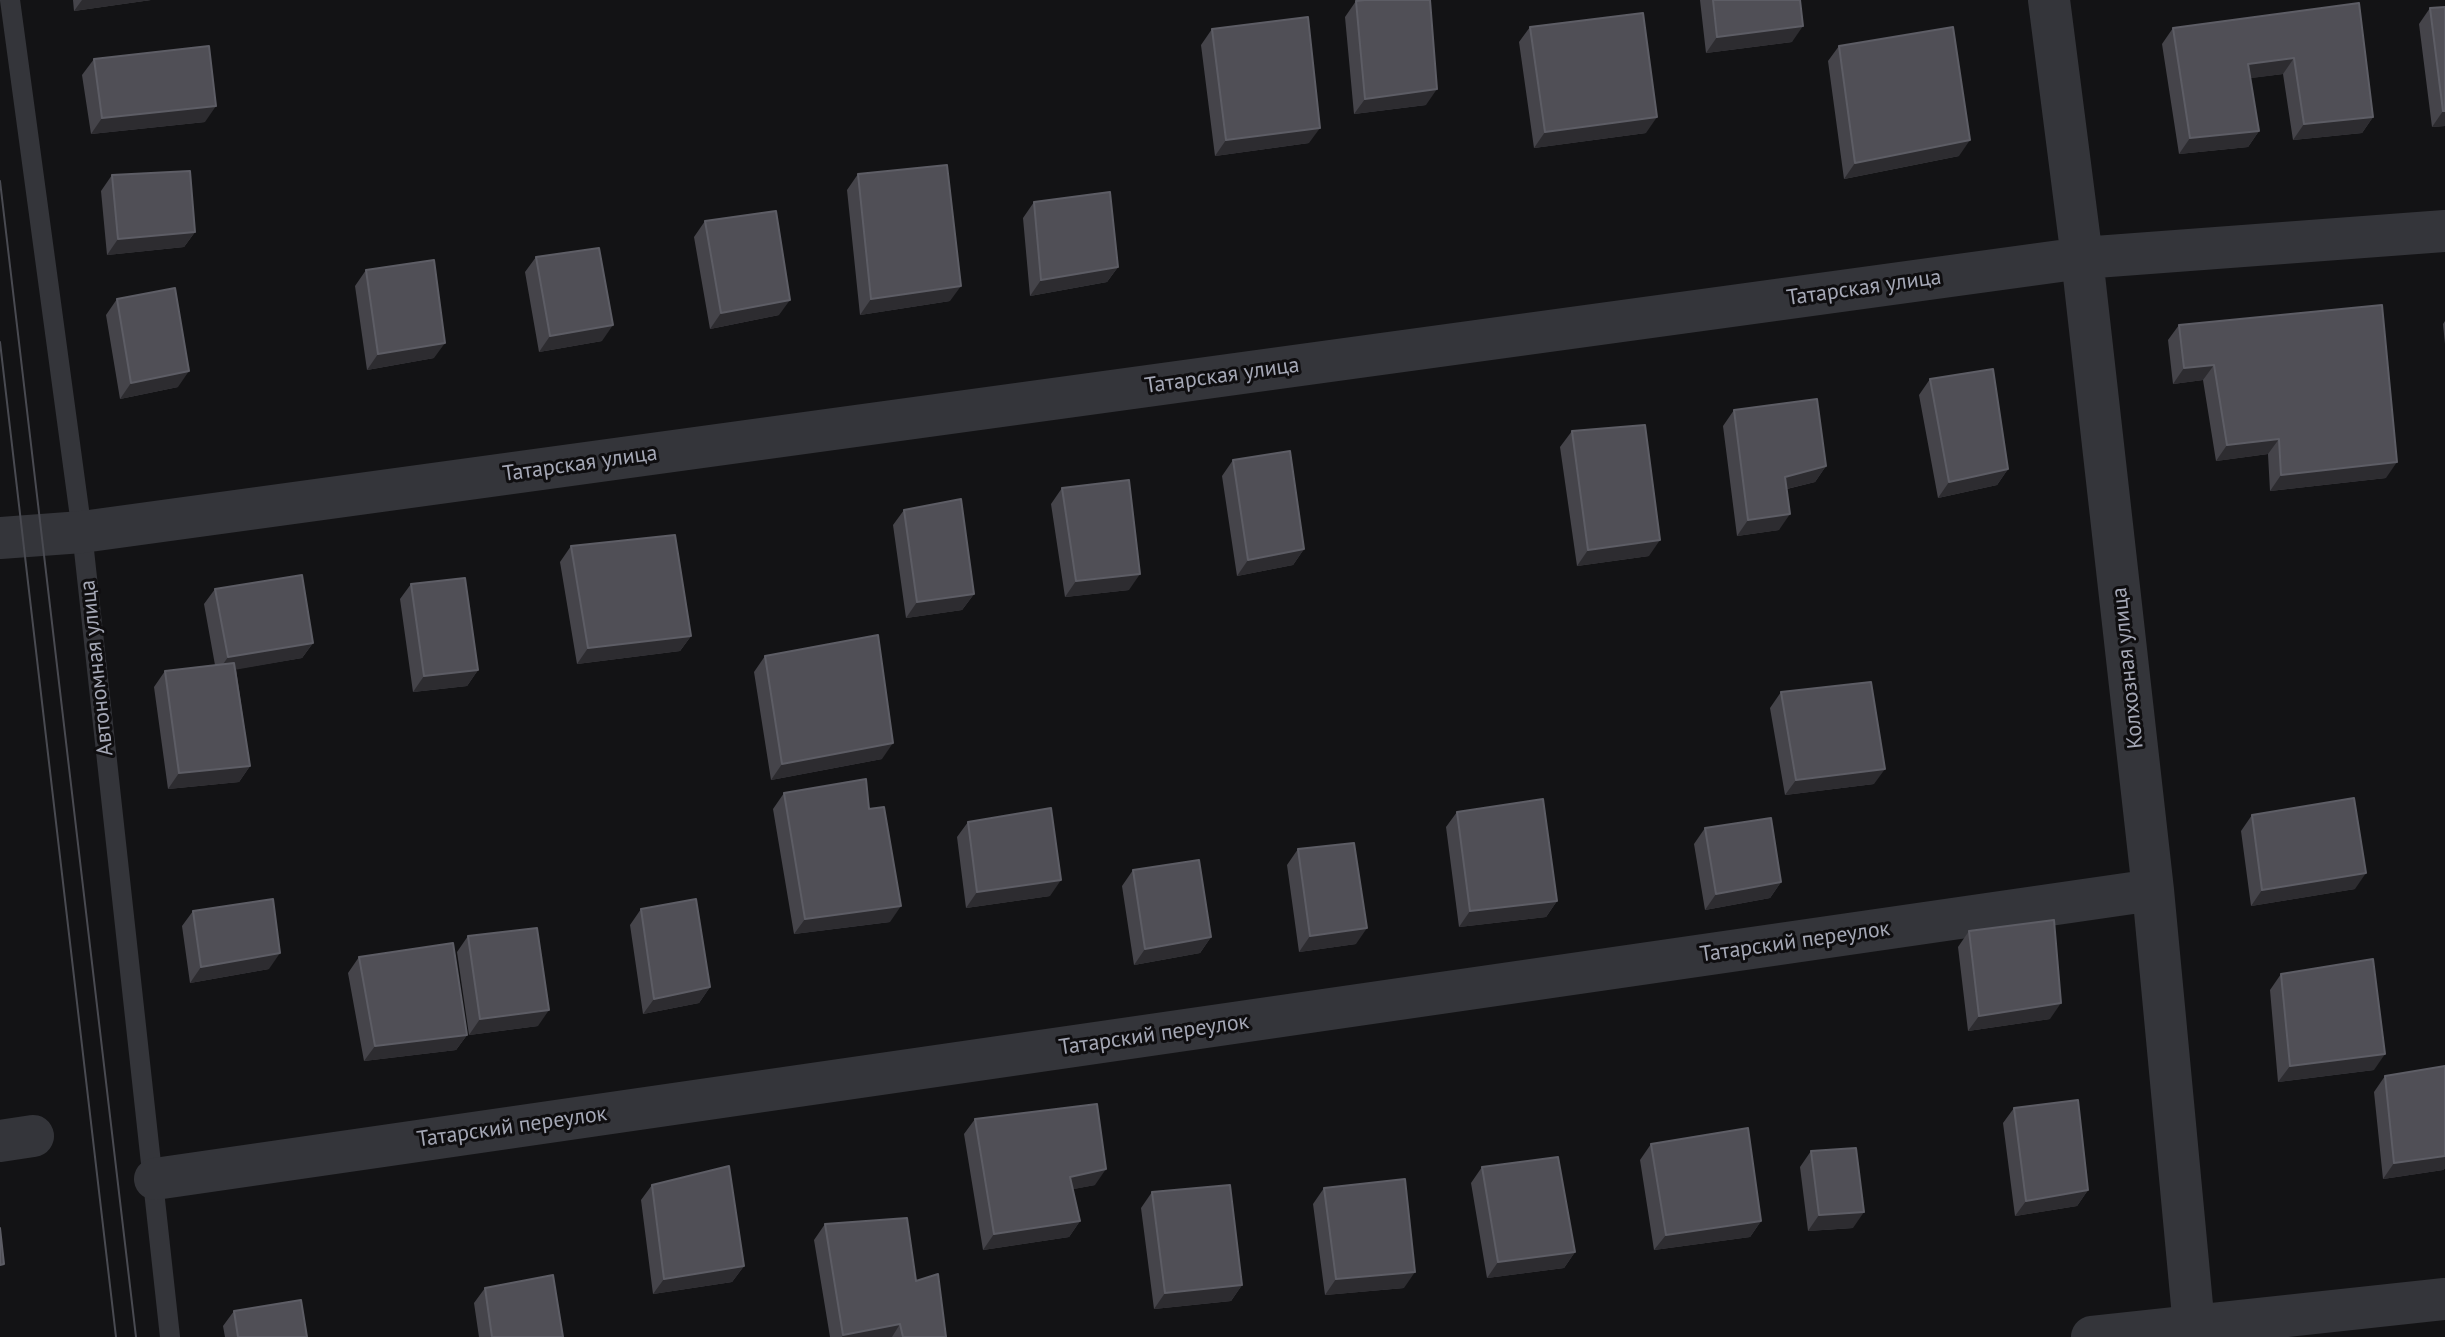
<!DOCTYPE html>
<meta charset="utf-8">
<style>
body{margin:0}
canvas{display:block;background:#131315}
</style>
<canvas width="2445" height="1337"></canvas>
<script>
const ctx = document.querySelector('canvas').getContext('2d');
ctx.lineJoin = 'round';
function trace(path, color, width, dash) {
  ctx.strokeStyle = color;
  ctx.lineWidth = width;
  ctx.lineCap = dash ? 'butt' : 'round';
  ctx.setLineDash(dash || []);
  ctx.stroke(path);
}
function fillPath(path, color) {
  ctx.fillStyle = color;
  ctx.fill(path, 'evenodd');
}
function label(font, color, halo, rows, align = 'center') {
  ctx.font = font + ' "PT Sans",sans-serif';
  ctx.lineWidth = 6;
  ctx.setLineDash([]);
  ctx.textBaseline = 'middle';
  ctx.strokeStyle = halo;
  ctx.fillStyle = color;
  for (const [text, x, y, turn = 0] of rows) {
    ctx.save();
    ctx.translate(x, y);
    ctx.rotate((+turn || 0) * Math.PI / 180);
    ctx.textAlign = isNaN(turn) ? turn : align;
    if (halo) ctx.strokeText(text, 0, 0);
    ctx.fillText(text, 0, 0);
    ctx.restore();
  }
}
trace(new Path2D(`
 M10 0 82 532 170 1337`), '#34353a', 20);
trace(new Path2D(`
 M2049 0 2082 258 2153 890 2195 1337
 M0 538 82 532 2082 258 2445 231
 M0 1141 33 1136
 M155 1179 2153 890
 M2092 1337 2445 1299`), '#34353a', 42);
trace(new Path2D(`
 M0 181 136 1337
 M0 342 116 1337`), '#494a51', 2);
fillPath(new Path2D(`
 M73 0H151L74 11Z
 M1700 0H1800L1792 42 1706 53Z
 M1356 1 1426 105 1354 114 1345 17Z
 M2359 3 2373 117 2362 133 2293 140 2283 74 2250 78 2259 131 2248 147 2179 154 2162 44 2173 28Z
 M2445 7V126L2432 127 2419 24 2430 8Z
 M1530 27 1646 133 1534 148 1519 42Z
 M1212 29 1309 143 1215 156 1201 45Z
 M1839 46 1959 156 1844 179 1828 61Z
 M94 59 205 122 91 134 82 75Z
 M858 174 950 301 860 315 847 190Z
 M112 175 195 232 184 247 107 255 101 191Z
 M1034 202 1118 267 1107 282 1030 296 1023 218Z
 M705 221 779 315 710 329 694 237Z
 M536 257 602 341 539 352 525 272Z
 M366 270 434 358 367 370 355 286Z
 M117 299 178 387 120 399 106 315Z
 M2445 321V344L2443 324Z
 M2179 325 2386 478 2270 491 2268 454 2216 461 2203 380 2173 384 2168 340Z
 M1930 379 2008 469 1997 485 1938 498 1919 395Z
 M1734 410 1826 466 1815 482 1787 489 1779 530 1737 536 1723 426Z
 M1572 431 1649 556 1577 566 1560 447Z
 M1233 460 1304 549 1293 565 1237 576 1222 476Z
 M1062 488 1129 590 1065 597 1051 504Z
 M904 510 974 594 962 610 906 618 893 525Z
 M571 546 691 636 680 651 577 664 560 562Z
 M411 584 478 670 467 686 413 692 400 599Z
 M215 589 313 643 302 658 236 669 250 766 239 782 168 789 154 687 165 671 215 665 204 604Z
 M765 656 882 759 771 780 754 672Z
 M1781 692 1874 784 1785 795 1770 708Z
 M784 793 869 809 890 922 794 934 773 809Z
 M1457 812 1557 901 1546 917 1459 927 1446 827Z
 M2252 815 2355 889 2251 906 2241 831Z
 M968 822 1050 896 966 908 957 837Z
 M1705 828 1781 882 1770 898 1705 910 1694 844Z
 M1298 849 1356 944 1299 952 1287 865Z
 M1133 870 1211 937 1200 953 1134 965 1122 886Z
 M641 909 710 987 699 1003 643 1014 630 925Z
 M193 911 269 969 190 983 182 926Z
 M1969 931 2050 1019 1968 1031 1958 947Z
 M468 936 538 1026 469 1035 457 952Z
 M359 957 467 1035 456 1050 364 1061 348 973Z
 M2281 974 2374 1070 2278 1082 2270 990Z
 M2445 1066V1168L2443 1170 2383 1179 2374 1092 2385 1076Z
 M2014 1108 2088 1190 2077 1206 2015 1216 2003 1123Z
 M975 1119 1095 1185 1073 1189 1080 1221 1069 1237 983 1250 964 1134Z
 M1651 1144 1761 1221 1750 1237 1654 1250 1640 1160Z
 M1811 1151 1853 1228 1808 1231 1800 1167Z
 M1482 1167 1575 1252 1564 1268 1487 1278 1471 1183Z
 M652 1185 744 1266 732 1282 653 1294 641 1200Z
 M1324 1188 1404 1288 1325 1295 1313 1204Z
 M1152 1192 1242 1285 1231 1301 1154 1309 1141 1208Z
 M825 1224 916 1281 946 1337H830L814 1240Z
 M485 1288 563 1337H479L474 1303Z
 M234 1311 307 1337H225L223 1326Z`), '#45444a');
fillPath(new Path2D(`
 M82 0H151L74 11Z
 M1803 26 1792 42 1706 53 1717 37Z
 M2294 58 2283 74 2237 80 2248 64Z
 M1437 89 1426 105 1354 114 1365 99Z
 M216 106 205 122 91 134 102 118Z
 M2443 111H2445V126L2432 127Z
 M1657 117 1646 133 1534 148 1545 132Z
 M2373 117 2362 133 2293 140 2304 124Z
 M1320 128 1309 143 1215 156 1226 140Z
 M2259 131 2248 147 2179 154 2190 138Z
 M1970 140 1959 156 1844 179 1855 163Z
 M195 232 184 247 107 255 118 239Z
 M1118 267 1107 282 1030 296 1041 280Z
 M961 286 950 301 860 315 871 299Z
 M790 300 779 315 710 329 721 313Z
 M613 325 602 341 539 352 550 336Z
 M445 343 434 358 367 370 378 354Z
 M2214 365 2203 380 2173 384 2184 368Z
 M189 371 178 387 120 399 131 383Z
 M2279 439 2268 454 2216 461 2227 445Z
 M2397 462 2386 478 2270 491 2281 475Z
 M1826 466 1815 482 1774 492 1785 477Z
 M2008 469 1997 485 1938 498 1949 482Z
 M1790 514 1779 530 1737 536 1748 520Z
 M1660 540 1649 556 1577 566 1588 550Z
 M1304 549 1293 565 1237 576 1248 560Z
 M1140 574 1129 590 1065 597 1076 581Z
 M974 594 962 610 906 618 917 602Z
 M691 636 680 651 577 664 588 648Z
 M313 643 302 658 217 673 228 657Z
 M478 670 467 686 413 692 424 676Z
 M893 743 882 759 771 780 782 764Z
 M250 766 239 782 168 789 179 773Z
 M1885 769 1874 784 1785 795 1796 780Z
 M2366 873 2355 889 2251 906 2262 890Z
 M1061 880 1050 896 966 908 977 892Z
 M1781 882 1770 898 1705 910 1716 894Z
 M1557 901 1546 917 1459 927 1470 911Z
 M901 906 890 922 794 934 805 919Z
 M1367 928 1356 944 1299 952 1310 936Z
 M1211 937 1200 953 1134 965 1145 949Z
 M280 953 269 969 190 983 201 967Z
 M710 987 699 1003 643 1014 654 999Z
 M2061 1003 2050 1019 1968 1031 1979 1016Z
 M549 1010 538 1026 469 1035 480 1019Z
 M467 1035 456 1050 364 1061 375 1046Z
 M2385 1054 2374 1070 2278 1082 2290 1066Z
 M2445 1156V1168L2443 1170 2383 1179 2394 1163Z
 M1106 1169 1095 1185 1059 1192 1070 1177Z
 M2088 1190 2077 1206 2015 1216 2026 1201Z
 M1864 1212 1853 1228 1808 1231 1819 1215Z
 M1080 1221 1069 1237 983 1250 994 1234Z
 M1761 1221 1750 1237 1654 1250 1666 1235Z
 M1575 1252 1564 1268 1487 1278 1498 1262Z
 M744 1266 732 1282 653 1294 664 1279Z
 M1415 1272 1404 1288 1325 1295 1336 1279Z
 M1242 1285 1231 1301 1154 1309 1165 1293Z
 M900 1324 892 1337H842L843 1335Z`), '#2d2c30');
const building = new Path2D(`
 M1365 0H1430L1437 89 1365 99 1356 1Z
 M1713 0H1800L1803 26 1717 37Z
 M2359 3 2373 117 2304 124 2294 58 2248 64 2259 131 2190 138 2173 28Z
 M2445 7V111H2443L2430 8Z
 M1643 13 1657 117 1545 132 1530 27Z
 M1308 17 1320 128 1226 140 1212 29Z
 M1953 27 1970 140 1855 163 1839 46Z
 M209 46 216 106 102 118 94 59Z
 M947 165 961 286 871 299 858 174Z
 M190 171 195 232 118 239 112 175Z
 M1110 192 1118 267 1041 280 1034 202Z
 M776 211 790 300 721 313 705 221Z
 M599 248 613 325 550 336 536 257Z
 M434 260 445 343 378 354 366 270Z
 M175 288 189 371 131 383 117 299Z
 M2382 305 2397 462 2281 475 2279 439 2227 445 2214 365 2184 368 2179 325Z
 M1993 369 2008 469 1949 482 1930 379Z
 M1817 399 1826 466 1785 477 1790 514 1748 520 1734 410Z
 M1645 425 1660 540 1588 550 1572 431Z
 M1290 451 1304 549 1248 560 1233 460Z
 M1129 480 1140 574 1076 581 1062 488Z
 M961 499 974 594 917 602 904 510Z
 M675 535 691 636 588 648 571 546Z
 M302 575 313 643 228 657 215 589Z
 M465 578 478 670 424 676 411 584Z
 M878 635 893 743 782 764 765 656Z
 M234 663 250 766 179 773 165 671Z
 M1871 682 1885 769 1796 780 1781 692Z
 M866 779 869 809 884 807 901 906 805 919 784 793Z
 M2354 798 2366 873 2262 890 2252 815Z
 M1543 799 1557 901 1470 911 1457 812Z
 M1051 808 1061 880 977 892 968 822Z
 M1771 818 1781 882 1716 894 1705 828Z
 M1354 843 1367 928 1310 936 1298 849Z
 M1199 860 1211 937 1145 949 1133 870Z
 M273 899 280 953 201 967 193 911Z
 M696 899 710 987 654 999 641 909Z
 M2054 920 2061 1003 1979 1016 1969 931Z
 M537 928 549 1010 480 1019 468 936Z
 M453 943 467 1035 375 1046 359 957Z
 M2373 959 2385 1054 2290 1066 2281 974Z
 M2445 1066V1156L2394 1163 2385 1076Z
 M2078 1100 2088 1190 2026 1201 2014 1108Z
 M1097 1104 1106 1169 1070 1177 1080 1221 994 1234 975 1119Z
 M1748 1128 1761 1221 1666 1235 1651 1144Z
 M1856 1148 1864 1212 1819 1215 1811 1151Z
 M1558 1157 1575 1252 1498 1262 1482 1167Z
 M729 1166 744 1266 664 1279 652 1185Z
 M1405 1179 1415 1272 1336 1279 1324 1188Z
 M1230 1185 1242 1285 1165 1293 1152 1192Z
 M907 1218 916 1281 938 1274 946 1337H903L900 1324 843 1335 825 1224Z
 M0 1228 4 1264 0 1265Z
 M553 1275 563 1337H492L485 1288Z
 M301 1300 307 1337H238L234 1311Z`);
fillPath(building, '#504f56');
trace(building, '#5d5d65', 2);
label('22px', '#a5a8b6', '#0f0e10', [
 ["Татарская улица",1864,288,-8],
 ["Татарская улица",1222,376,-8],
 ["Татарская улица",580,464,-8],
 ["Автономная улица",97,668,-96],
 ["Колхозная улица",2128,668,-96],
 ["Татарский переулок",1795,942,-8],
 ["Татарский переулок",1154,1035,-8],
 ["Татарский переулок",512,1127,-8]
]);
</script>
